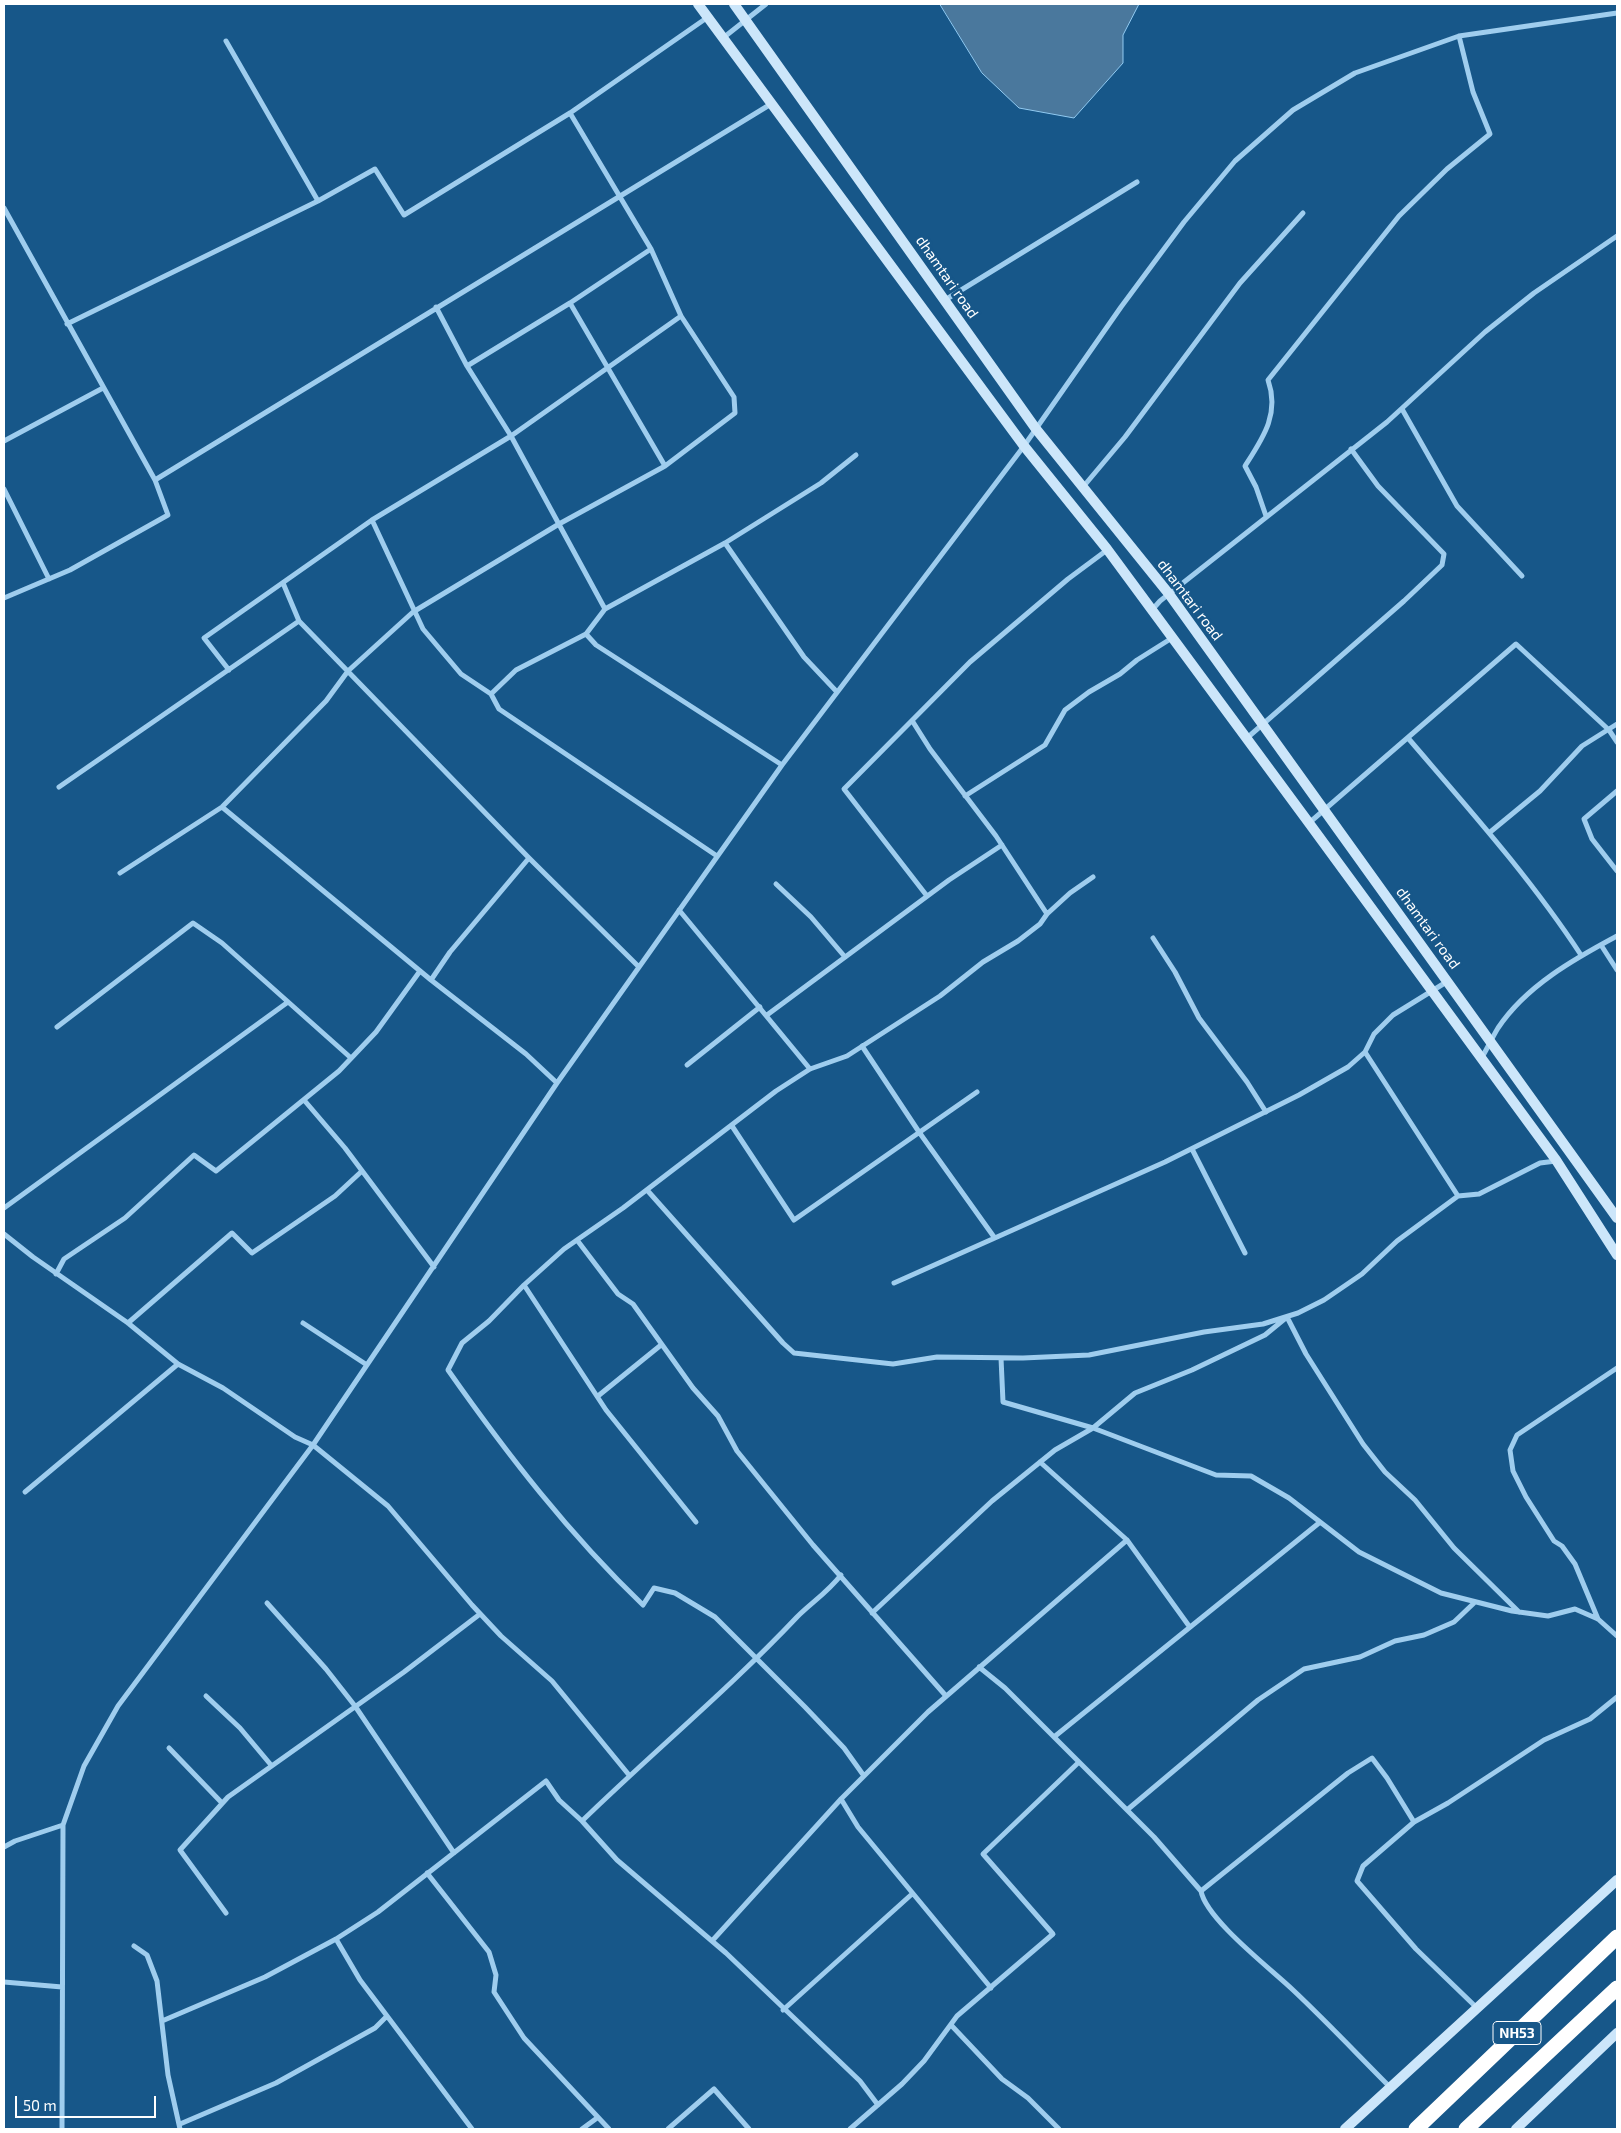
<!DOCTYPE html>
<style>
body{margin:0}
#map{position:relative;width:1621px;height:2133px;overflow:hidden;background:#175789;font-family:"Exo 2",sans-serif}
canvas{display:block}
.frame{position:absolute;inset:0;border:5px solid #fff;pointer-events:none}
.scale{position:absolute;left:15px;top:2096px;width:141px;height:22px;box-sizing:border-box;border:2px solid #fff;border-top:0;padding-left:6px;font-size:15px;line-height:18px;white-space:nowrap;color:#fff;-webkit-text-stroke:4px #175789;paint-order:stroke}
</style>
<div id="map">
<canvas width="1621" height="2133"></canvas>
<div class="frame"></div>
<div class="scale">50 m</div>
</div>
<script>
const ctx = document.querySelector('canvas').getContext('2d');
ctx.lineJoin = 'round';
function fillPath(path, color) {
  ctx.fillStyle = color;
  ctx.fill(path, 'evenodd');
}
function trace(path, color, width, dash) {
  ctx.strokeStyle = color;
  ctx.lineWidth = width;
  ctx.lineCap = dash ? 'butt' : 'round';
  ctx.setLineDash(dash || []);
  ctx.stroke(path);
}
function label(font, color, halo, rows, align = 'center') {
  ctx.font = font + ' "Exo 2",sans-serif';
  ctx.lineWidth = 5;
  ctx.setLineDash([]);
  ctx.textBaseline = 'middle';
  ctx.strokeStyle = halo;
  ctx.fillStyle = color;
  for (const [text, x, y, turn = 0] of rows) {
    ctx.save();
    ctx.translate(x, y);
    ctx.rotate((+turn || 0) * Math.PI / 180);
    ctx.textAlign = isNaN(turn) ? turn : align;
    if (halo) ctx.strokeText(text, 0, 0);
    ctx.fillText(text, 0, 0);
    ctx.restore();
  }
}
const water = new Path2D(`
 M940 4H1139L1123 35V63L1074 118 1019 108 982 73Z`);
fillPath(water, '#4a789d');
trace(water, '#91caf1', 1);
trace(new Path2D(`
 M723 38 766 4
 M226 41 318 201
 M4 208 155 480
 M945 300 1137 182
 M570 303 651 249
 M436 307 467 366 511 436 605 609
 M67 324 318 201 375 169 404 215 570 113 708 17
 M467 366 570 303 665 466
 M1402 409 1457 506 1522 576
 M4 441 103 388
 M1083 487 1125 437 1240 283 1303 213
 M4 489 49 579
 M1266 516 1256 487 1245 466C1263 438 1280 414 1268 380L1399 216 1447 169 1490 134 1473 92 1459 36
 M372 520 423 629 461 674 491 694 516 670 586 634 605 609 725 543 821 483 856 455
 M725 543 804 657 837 692
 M283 583 299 621 529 858 639 967
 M4 598 70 570 168 515 155 480 771 104
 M1152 610 1160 601 1387 422 1485 332 1534 293 1617 236
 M586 634 596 645 782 765
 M229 670 204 638 372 520 511 436 681 316
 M491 694 499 709 717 856
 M913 722 930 749 996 836 1047 914
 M1247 738 1404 601 1442 565 1444 554 1378 486 1351 449
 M1408 738C1468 808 1530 877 1581 955
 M59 787 299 621
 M1617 791 1584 819 1592 839 1617 871
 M965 796 1045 745 1065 710 1089 692 1120 674 1137 660 1172 638
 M222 807 431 980 526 1054 557 1083
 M1309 823 1516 644 1609 730 1617 742
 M1489 833 1540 791 1582 746 1617 724
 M120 873 222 807 326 701 348 671 413 612 559 524 665 466 735 413 734 397 681 316 651 249 570 113
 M776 884 811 917 845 957
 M927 896 844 789 970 662 1068 579 1107 550
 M679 910 810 1069
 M1153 938 1175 972 1199 1018 1247 1082 1266 1112
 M1601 945 1617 970
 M431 980 450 952 529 858
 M767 1015 949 880 1002 845
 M57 1027 193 923 222 943 351 1058
 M862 1046 919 1132 994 1237
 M1365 1052 1458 1196
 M1481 1059C1487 1049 1492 1038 1498 1028 1526 986 1574 959 1617 936
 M687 1065 760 1007
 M304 1100 345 1148 434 1267
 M732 1126 794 1220 977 1092
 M1192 1149 1245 1253
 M647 1190 783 1343 794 1353 893 1364 937 1357 1023 1358 1089 1355 1204 1332 1263 1324 1298 1313 1324 1300 1362 1274 1397 1241 1458 1196 1479 1194 1540 1163 1556 1161
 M4 1208 288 1002
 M4 1234 33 1257 128 1323 178 1364 223 1388 295 1437 313 1445 388 1506 472 1605 501 1636 552 1681 629 1775
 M577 1240 618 1294 633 1304 693 1388 718 1416 737 1451 813 1545 946 1696
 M56 1274 64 1259 125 1218 194 1155 216 1171 339 1071 376 1032 420 971
 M894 1283 1165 1162 1299 1095 1348 1067 1365 1052 1374 1034 1393 1015 1448 981
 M524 1285 564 1249 623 1208 776 1091 810 1069 847 1056 940 996 983 962 1018 941 1040 924 1047 914 1070 893 1093 877
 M128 1323 232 1233 252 1253 335 1196 362 1171
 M303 1323 367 1365
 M1001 1358 1003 1402 1093 1428 1216 1475 1251 1476 1289 1498 1359 1552 1441 1593 1512 1611 1548 1616 1575 1609 1598 1619 1617 1636
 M598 1396 661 1345
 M1040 1462 1127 1540 1189 1626
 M25 1492 178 1364
 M696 1522 606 1410 524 1285 489 1321 462 1343 448 1370C507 1454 569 1534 643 1605L654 1588 675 1593 715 1617 805 1707 844 1748 864 1776
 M267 1603 326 1669 355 1706 454 1853
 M872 1613 992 1501 1055 1450 1093 1428 1135 1393 1192 1370 1265 1335 1287 1317 1306 1354 1363 1444 1385 1472 1415 1500 1454 1548 1519 1612
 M1598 1619 1575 1564 1562 1546 1554 1541 1526 1497 1513 1471 1510 1450 1517 1435 1617 1368
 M979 1667 1005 1688 1154 1837 1201 1891C1206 1919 1271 1969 1293 1990 1326 2021 1358 2055 1390 2087
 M206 1696 240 1728 271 1765
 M1054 1737 1319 1523
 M169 1748 222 1803
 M841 1799 858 1827 991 1988
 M1127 1810 1258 1700 1304 1669 1360 1657 1395 1641 1424 1635 1454 1622 1474 1603
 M582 1821C653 1752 729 1689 797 1617 811 1603 828 1592 841 1575
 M4 1847 15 1841 63 1825
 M427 1873 489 1952 496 1975 494 1992 524 2038 609 2129
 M1201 1891 1348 1773 1372 1758 1387 1778 1414 1822
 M226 1913 180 1850 228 1797 404 1672 480 1614
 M336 1939 360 1980 472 2129
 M712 1941 841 1799 928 1712 1127 1540
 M134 1946 147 1955 157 1981 168 2075 180 2129
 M4 1982 62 1987
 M1477 2008 1416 1949 1357 1881 1363 1866 1414 1822 1448 1803 1544 1740 1590 1719 1617 1697
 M783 2010 912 1894
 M162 2021 265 1977 336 1939 378 1912 546 1781 559 1800 582 1821 617 1860 726 1953 860 2081 878 2105
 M951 2025 1002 2079 1028 2098 1059 2129
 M180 2124 276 2083 375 2028 387 2016
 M62 2129 63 1825 84 1766 118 1706 313 1445 557 1083 782 765 1024 446 1121 307 1184 222 1235 161 1293 110 1355 73 1459 36 1617 13
 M582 2129 597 2118
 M668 2129 714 2089 749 2129
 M850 2129 902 2084 924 2061 957 2016 1053 1934 983 1854 1079 1762`), '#9fcdee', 5);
trace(new Path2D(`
 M698 4 1024 446 1107 549 1309 823 1556 1160 1617 1255
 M734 4 1036 429 1169 594 1617 1218
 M1345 2129 1617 1880
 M1516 2129 1617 2033`), '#cce6fa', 10);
trace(new Path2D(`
 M1416 2129 1617 1937
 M1466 2129 1617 1988`), '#fff', 15);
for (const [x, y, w] of [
 [1517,2033,48]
]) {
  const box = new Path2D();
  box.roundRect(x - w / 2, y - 11.5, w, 23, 4);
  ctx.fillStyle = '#175789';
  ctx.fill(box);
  trace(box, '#fff', 1);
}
label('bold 14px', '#fff', null, [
 ["NH53",1517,2033]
]);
label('15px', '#fff', '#175789', [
 ["dhamtari road",947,277,55],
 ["dhamtari road",1190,600,53],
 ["dhamtari road",1428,928,54]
]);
</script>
